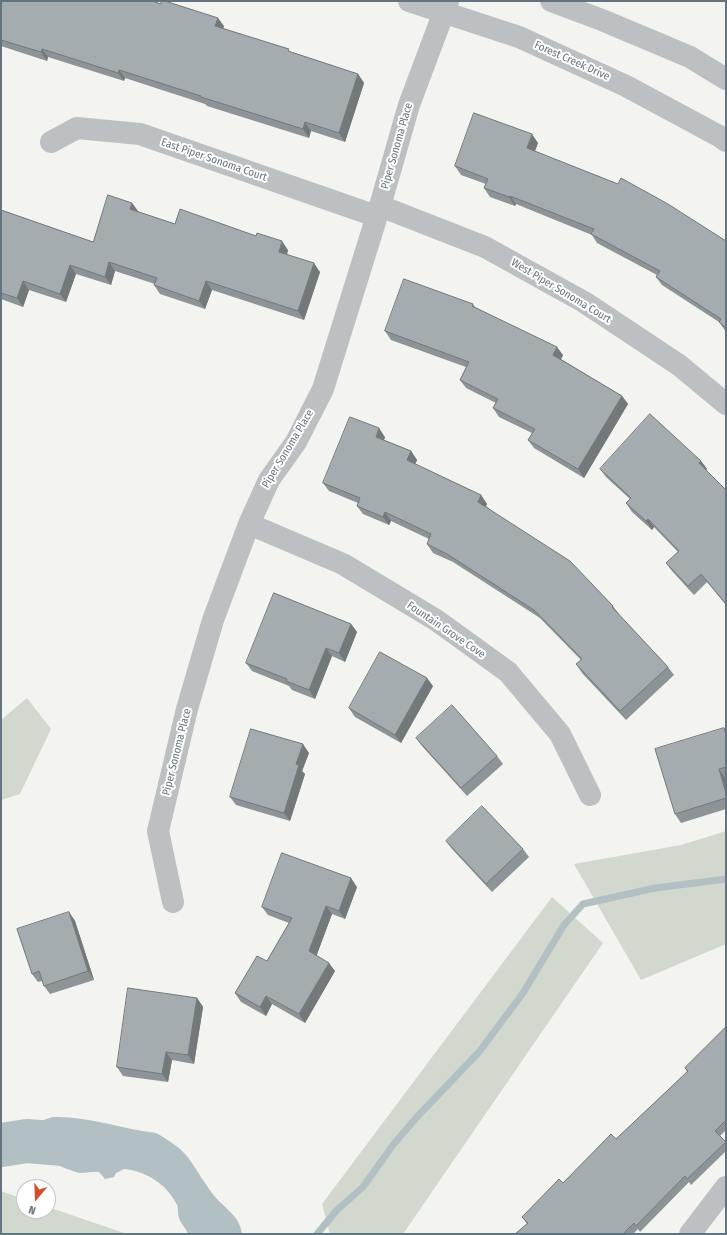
<!DOCTYPE html>
<style>
body{margin:0}
#map{position:relative;width:727px;height:1235px;overflow:hidden;background:#f3f3ef;font-family:"Fira Sans Condensed",sans-serif}
canvas{display:block}
.frame{position:absolute;inset:0;border:2px solid #64747f;pointer-events:none}
.north{position:absolute;left:16px;top:1179px;width:40px;height:40px;box-sizing:border-box;background:#fff;border:1px solid #c1c7cc;border-radius:50%;rotate:199deg;font-size:11px;font-weight:700;line-height:16px;text-align:center;color:#64747f}
.north::after{content:'';display:block;margin:auto;width:14px;height:18px;background:#d74a2c;clip-path:polygon(50% 0,100% 100%,50% 72%,0 100%)}
</style>
<div id="map">
<canvas width="727" height="1235"></canvas>
<div class="frame"></div>
<div class="north">N</div>
</div>
<script>
const ctx = document.querySelector('canvas').getContext('2d');
ctx.lineJoin = 'round';
function fillPath(path, color) {
  ctx.fillStyle = color;
  ctx.fill(path, 'evenodd');
}
function trace(path, color, width, dash) {
  ctx.strokeStyle = color;
  ctx.lineWidth = width;
  ctx.lineCap = dash ? 'butt' : 'round';
  ctx.setLineDash(dash || []);
  ctx.stroke(path);
}
function label(font, color, halo, rows, align = 'center') {
  ctx.font = font + ' "Fira Sans Condensed",sans-serif';
  ctx.lineWidth = 4;
  ctx.setLineDash([]);
  ctx.textBaseline = 'middle';
  ctx.strokeStyle = halo;
  ctx.fillStyle = color;
  for (const [text, x, y, turn = 0] of rows) {
    ctx.save();
    ctx.translate(x, y);
    ctx.rotate((+turn || 0) * Math.PI / 180);
    ctx.textAlign = isNaN(turn) ? turn : align;
    if (halo) ctx.strokeText(text, 0, 0);
    ctx.fillText(text, 0, 0);
    ctx.restore();
  }
}
fillPath(new Path2D(`
 M27 698 51 729 20 794 1 800V720Z
 M726 831V944L641 980 574 864 681 845Z
 M552 897 603 943 403 1234H330L322 1204Z
 M1 1191 24 1199V1211H48V1207L127 1234H1Z`), '#d3d8cf');
fillPath(new Path2D(`
 M53 1117C88 1116 122 1129 156 1133 167 1139 178 1146 186 1155 197 1169 205 1185 216 1198 227 1210 240 1217 242 1234H188C186 1228 181 1224 179 1218 177 1213 179 1207 176 1203 166 1184 146 1171 124 1169L116 1173 114 1177 105 1179 99 1172C93 1171 87 1173 81 1173 71 1172 35 1156 30 1149 28 1144 27 1139 27 1133 34 1124 42 1120 53 1117Z`), '#b3c0c3');
trace(new Path2D(`
 M317 1234 337 1210 363 1187 393 1145 416 1118 479 1052 523 993 564 925 583 904 655 888 726 879`), '#b3c0c3', 7);
trace(new Path2D(`
 M1 1145 27 1141 88 1146`), '#b3c0c3', 44);
trace(new Path2D(`
 M409 1 519 37 626 86 719 136 726 141
 M551 1 602 20 690 57 726 79
 M51 142 77 128 140 134 376 216
 M380 206 485 247 584 302 679 365 726 404
 M249 524 343 564 436 620 508 672 560 734 590 795
 M173 902 158 831 187 709 213 620 249 524 269 480 296 442 323 389 380 206 409 105 448 1
 M690 1234 726 1187`), '#bcc0c3', 22);
fillPath(new Path2D(`
 M1 1 224 26 223 28 291 52 358 74 364 83 345 142 311 131 309 138 207 106 205 104 125 78 124 81 48 57 47 61 1 46Z
 M538 143 535 151 726 241V332L719 322 662 285 656 277 657 275 597 243 592 235 516 204 515 206 490 197 484 188 486 184 461 175 455 166Z
 M132 203 138 212 175 224 288 250 287 255 320 272 304 320 212 290 205 309 160 294 154 285 155 284 115 271 111 285 76 274 66 302 29 290 23 307 1 299V210L93 242Z
 M473 304 475 307 563 355 561 359 622 396 628 404 584 478 534 448 528 440 532 433 499 417 493 408 496 403 466 388 460 380 466 367 391 340 385 331Z
 M385 437 384 440 411 451 417 460 415 464 481 495 487 504 486 506 613 606 619 614V615L668 667 674 675 626 720 582 673 576 664 581 660 540 618 453 562 433 553 427 544 429 539 391 521 389 525 363 514 357 506 358 503 329 491 323 483Z
 M701 461 707 469 706 470 726 490V605L707 582 694 595 672 571 666 563 678 552 654 527 652 530 632 512 626 503 630 499 606 477 600 469Z
 M351 624 357 632 345 662 332 656 315 699 292 690 289 686 252 671 246 663Z
 M433 686 401 743 355 717 349 708Z
 M724 728 726 731V777L725 778 726 782V809L681 823 675 814Z
 M416 738 497 756 503 764 467 796 422 746Z
 M309 753 302 771 305 774 290 821 236 805 230 797Z
 M446 841 523 849 529 857 492 892 452 849Z
 M357 887 345 919 332 914 316 956 335 971 305 1023 272 1004 266 1016 241 1002 235 993 267 961 289 923 268 915 262 907Z
 M69 912 75 921 94 980 50 994 44 986 42 981 38 982 32 974Z
 M197 998 203 1007 194 1064 172 1060 168 1082 123 1076 117 1067Z
 M726 1027V1130L720 1136 726 1142V1151L691 1185 689 1182 640 1232 638 1229 633 1234H515L527 1224 522 1217 616 1139 687 1072 685 1068Z`), '#8d9497');
fillPath(new Path2D(`
 M218 18 224 26 221 34 215 26Z
 M42 49 48 57 47 61 41 52Z
 M119 70 125 78 124 81 118 73Z
 M358 74 364 83 345 142 339 133Z
 M305 122 311 131 309 138 303 129Z
 M532 134 538 143 533 156 527 148Z
 M510 196 516 204 515 206 509 197Z
 M132 203 138 211 136 218 130 209Z
 M282 241 288 250 285 261 279 252Z
 M109 262 115 271 111 285 105 277Z
 M314 263 320 272 304 320 298 311Z
 M70 265 76 274 66 302 60 294Z
 M23 281 29 290 23 307 17 298Z
 M206 281 212 290 205 309 199 301Z
 M557 347 563 355 559 363 553 355Z
 M622 396 628 404 584 478 578 469Z
 M379 428 385 437 382 445 376 437Z
 M411 451 417 460 413 469 407 460Z
 M701 461 707 469 705 471 699 463Z
 M481 495 487 504 484 510 478 502Z
 M385 512 391 521 389 525 383 517Z
 M648 519 654 527 652 530 646 521Z
 M351 624 357 632 345 662 339 653Z
 M326 648 332 656 315 699 309 690Z
 M427 678 433 686 401 743 395 735Z
 M303 744 309 753 302 771 305 774 290 821 284 813 296 764Z
 M719 769 725 778 726 782V793Z
 M351 878 357 887 345 919 339 911Z
 M326 906 332 914 315 960 309 951Z
 M69 912 75 921 94 980 88 971Z
 M329 963 335 971 305 1023 299 1014Z
 M266 996 272 1004 266 1016 260 1007Z
 M197 998 203 1007 194 1064 188 1055Z
 M166 1052 172 1060 168 1082 162 1074Z`), '#73787b');
const building = new Path2D(`
 M1 1H152L161 4V1H165L218 18 215 26 289 49 288 51 358 74 339 133 305 122 303 129 201 97V96L119 70 118 73 42 49 41 52 1 40Z
 M474 113 532 134 527 148 618 184 621 178 668 204 726 241V328L719 322 721 319 656 277 660 271 591 234 594 229 510 196 509 197 484 188 488 179 455 166Z
 M108 195 132 203 130 209 175 224 180 209 256 236 257 233 282 241 279 252 314 263 298 311 206 281 199 301 154 285 157 278 109 262 105 277 70 265 60 294 23 281 17 298 1 293V210L93 242Z
 M404 279 473 304 472 306 557 347 553 355 622 396 578 469 528 440 535 429 493 408 498 399 460 380 469 362 385 331Z
 M650 414 701 461 699 463 726 490V604L701 574 688 586 666 563 679 551 648 519 646 521 626 503 631 498 600 469Z
 M350 417 379 428 376 437 411 451 407 460 481 495 478 502 570 561 613 606 612 607 668 667 620 711 576 664 582 659 534 610 447 554 427 544 431 534 385 512 383 517 357 506 360 498 323 483Z
 M274 593 351 624 339 653 326 648 309 690 286 681 287 679 246 663Z
 M380 652 427 678 395 735 349 708Z
 M452 705 497 756 461 788 416 738Z
 M724 728 726 735V767L719 769 726 793V798L675 814 655 749Z
 M251 729 303 744 296 764 299 765 284 813 230 797Z
 M482 806 523 849 486 884 446 841Z
 M282 853 351 878 339 911 326 906 309 951 329 963 299 1014 266 996 260 1007 235 993 257 956 267 961 292 918 262 907Z
 M69 912 88 971 44 986 39 971 32 974 17 929Z
 M128 988 197 998 188 1055 166 1052 162 1074 117 1067Z
 M726 1027V1120L715 1131 726 1142 687 1179 685 1176 636 1226 634 1223 623 1234H515L528 1223 522 1217 559 1179 563 1183 611 1134 616 1139 688 1071 685 1068Z`);
fillPath(building, '#a4acb0');
trace(building, '#73787b', 1);
label('11px', '#64747f', '#fff', [
 ["Forest Creek Drive",572,61,24],
 ["Piper Sonoma Place",397,146,-74],
 ["East Piper Sonoma Court",214,160,19],
 ["West Piper Sonoma Court",561,291,31],
 ["Piper Sonoma Place",288,449,-59],
 ["Fountain Grove Cove",446,630,34],
 ["Piper Sonoma Place",177,752,-76]
]);
</script>
